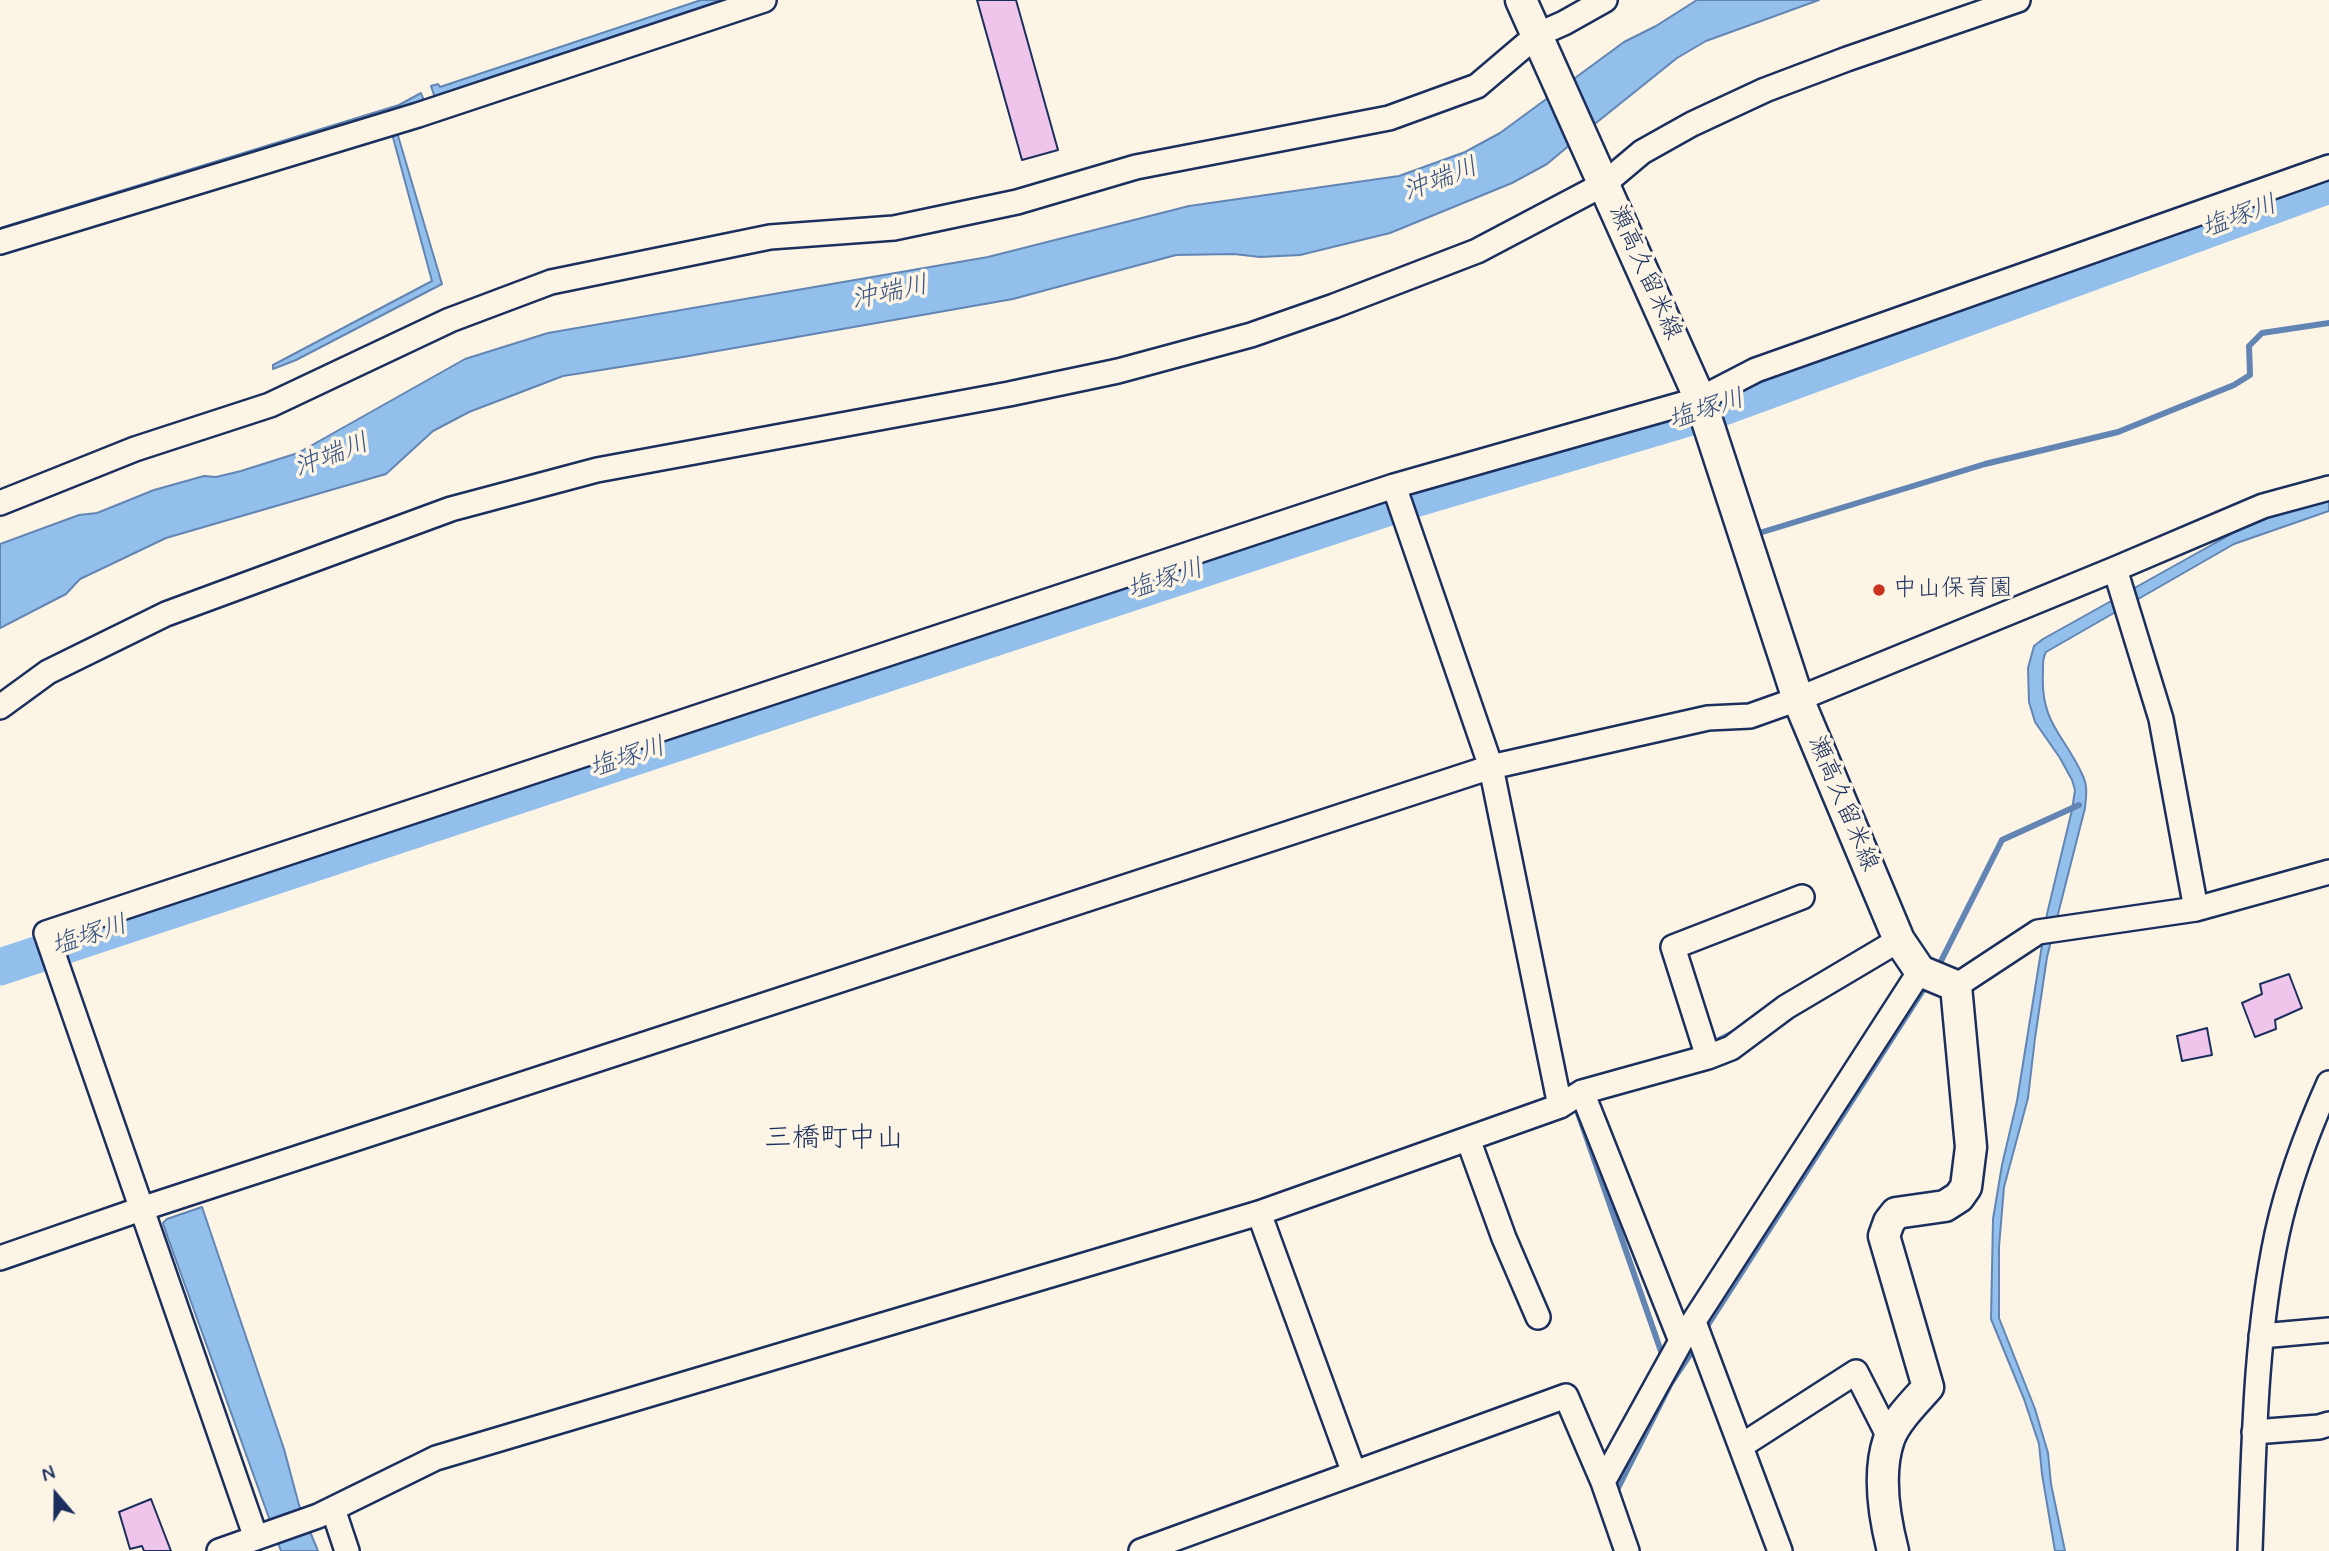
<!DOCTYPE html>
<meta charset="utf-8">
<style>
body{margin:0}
#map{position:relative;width:2329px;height:1551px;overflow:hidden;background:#fcf5e5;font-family:Mynerve,sans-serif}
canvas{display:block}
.north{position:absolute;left:21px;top:1460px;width:70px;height:70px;-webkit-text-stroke:5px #fcf5e5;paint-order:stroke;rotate:340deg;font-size:19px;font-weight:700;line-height:28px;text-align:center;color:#1b2f5e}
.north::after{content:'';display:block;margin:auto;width:24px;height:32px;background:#1b2f5e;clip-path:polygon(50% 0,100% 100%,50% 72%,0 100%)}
</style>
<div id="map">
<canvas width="2329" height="1551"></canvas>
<div class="north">N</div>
</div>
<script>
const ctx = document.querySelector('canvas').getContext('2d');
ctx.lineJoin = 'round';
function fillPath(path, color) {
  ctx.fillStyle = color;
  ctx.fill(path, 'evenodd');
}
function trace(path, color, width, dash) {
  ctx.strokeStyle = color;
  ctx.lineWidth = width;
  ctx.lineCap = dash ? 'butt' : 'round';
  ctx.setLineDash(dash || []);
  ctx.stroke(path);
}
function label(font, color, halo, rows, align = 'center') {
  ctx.font = font + ' Mynerve,"Klee One",sans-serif';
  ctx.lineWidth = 7;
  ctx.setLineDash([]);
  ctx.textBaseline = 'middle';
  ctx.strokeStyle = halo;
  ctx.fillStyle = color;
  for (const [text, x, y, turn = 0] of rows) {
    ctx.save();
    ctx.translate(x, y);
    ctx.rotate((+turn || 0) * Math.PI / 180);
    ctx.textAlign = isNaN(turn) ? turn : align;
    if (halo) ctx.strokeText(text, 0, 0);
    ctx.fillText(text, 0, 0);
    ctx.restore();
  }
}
const water = new Path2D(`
 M701 0H722L441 94V97L435 98 431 86 438 84 440 87Z
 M1697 0H1819L1706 41 1677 58 1596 123 1547 164 1512 183 1390 233 1300 255 1260 257 1234 254 1176 255 1013 299 683 357 563 376 469 412 433 431 386 474 166 538 80 579 66 594 0 628V544L79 515 97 513 154 490 204 476 216 477 241 471 298 453 465 359 548 333 988 257 1189 206 1399 176 1465 152 1500 133 1624 42 1656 26Z
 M421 93 425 103 0 231V228L399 105Z
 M396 129 442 284 296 360 273 369V365L432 281 391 130Z
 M2329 498V511L2234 544 2046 652C2042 659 2043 665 2043 672 2040 724 2065 735 2083 776 2088 786 2086 797 2085 808L2047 957 2035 1038 2028 1098 2004 1187 1999 1247V1318L2035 1409 2048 1453 2051 1484 2065 1551H2055L2042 1474 2039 1444 2024 1399 1991 1319 1993 1219 2002 1165 2017 1101 2047 914 2072 810 2075 790 2072 780 2060 758 2035 722 2029 702 2028 668 2034 646 2043 639 2251 523Z
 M202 1207 284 1449 299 1505 318 1551H281L168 1238 163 1223 167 1219Z`);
fillPath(water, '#92bfec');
trace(water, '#6285b3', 2);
trace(new Path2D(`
 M1756 537V534L1985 464 2118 432 2234 385 2250 375 2249 346 2262 333 2329 323
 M1937 969 2002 840 2079 805
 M1711 1044 1735 1032
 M1578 1113 1664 1360
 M1704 1331 1927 984
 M1615 1494 1671 1383 1697 1344`), '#6285b3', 6);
trace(new Path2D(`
 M0 967 1411 500 1718 409 2329 185`), '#92bfec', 37);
const building = new Path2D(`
 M977 0H1016L1058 150 1022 160Z
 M2289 974 2302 1008 2275 1020 2276 1029 2255 1037 2242 1003 2262 994 2260 984Z
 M2207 1028 2212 1055 2182 1061 2177 1036Z
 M151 1499 171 1551H144L142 1546 130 1549 119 1512Z`);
fillPath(building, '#f0c5eb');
trace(building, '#1b2f5e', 2);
const minor = new Path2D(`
 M0 242 418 115 764 0
 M1394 486 1700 399 1756 370 2329 167
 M0 503 135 449 270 405 450 320 551 282 770 237 894 228 1017 202 1136 167 1389 118 1477 86 1537 35 1564 23 1605 0
 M2115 569 2161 719 2196 909
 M0 707 48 672 166 614 451 509 597 470 1009 394 1118 371 1251 335 1334 306 1477 251 1604 184 1642 152 1692 124 1765 90 1847 59 2018 0
 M1956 986 2038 932 2196 909 2329 872
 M1708 1057 1673 947 1802 897
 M1582 1092 1681 1341
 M1468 1139 1504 1238 1538 1317
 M1259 1213 1354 1473
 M0 1258 141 1209 1491 767 1708 718 1750 716 1798 699 2115 569 2263 506 2329 488
 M1694 1322 1780 1551
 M2261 1336 2329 1330
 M2254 1432 2319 1427 2329 1424
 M1741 1446 1856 1372 1889 1437
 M1603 1482 1681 1341 1920 971
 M333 1509 347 1551
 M256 1538 46 933 1394 486 1491 767 1560 1106
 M219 1551 318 1516 436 1458 1259 1213 1560 1106 1582 1092 1708 1057 1731 1048 1786 1007 1899 940
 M1141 1551 1566 1396 1603 1482 1627 1551
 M2250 1551C2254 1445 2255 1338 2277 1234 2288 1183 2308 1130 2329 1083`);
const major = new Path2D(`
 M1521 0 1700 399 1798 699 1899 940 1920 971 1956 986 1971 1147 1966 1187 1959 1197 1945 1206 1896 1213 1889 1222 1884 1236 1928 1387C1915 1402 1896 1420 1889 1439 1877 1474 1884 1516 1893 1551`);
trace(minor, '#1b2f5e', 28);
trace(major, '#1b2f5e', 35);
trace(minor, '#fcf5e5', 23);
trace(major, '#fcf5e5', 30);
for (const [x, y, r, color] of [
 [1879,590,7,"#c8321e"]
]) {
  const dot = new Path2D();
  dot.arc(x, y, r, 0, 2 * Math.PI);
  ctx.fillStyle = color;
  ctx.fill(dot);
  trace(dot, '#fcf5e5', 2.5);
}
label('24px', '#1b2f5e', '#fcf5e5', [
 ["瀬高久留米線",1644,273,66],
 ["瀬高久留米線",1842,804,67]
]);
label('24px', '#1b2f5e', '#fcf5e5', [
 ["中山保育園",1893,590]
], 'left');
label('italic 26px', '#395382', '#fcf5e5', [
 ["沖端川",1441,181,-21],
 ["塩塚川",2240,218,-20],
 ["沖端川",890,294,-12],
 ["塩塚川",1707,411,-18],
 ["沖端川",332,457,-21],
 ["塩塚川",1166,581,-18],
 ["塩塚川",628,759,-18],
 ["塩塚川",90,937,-18]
]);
label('28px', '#1b2f5e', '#fcf5e5', [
 ["三橋町中山",834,1140]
]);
</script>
